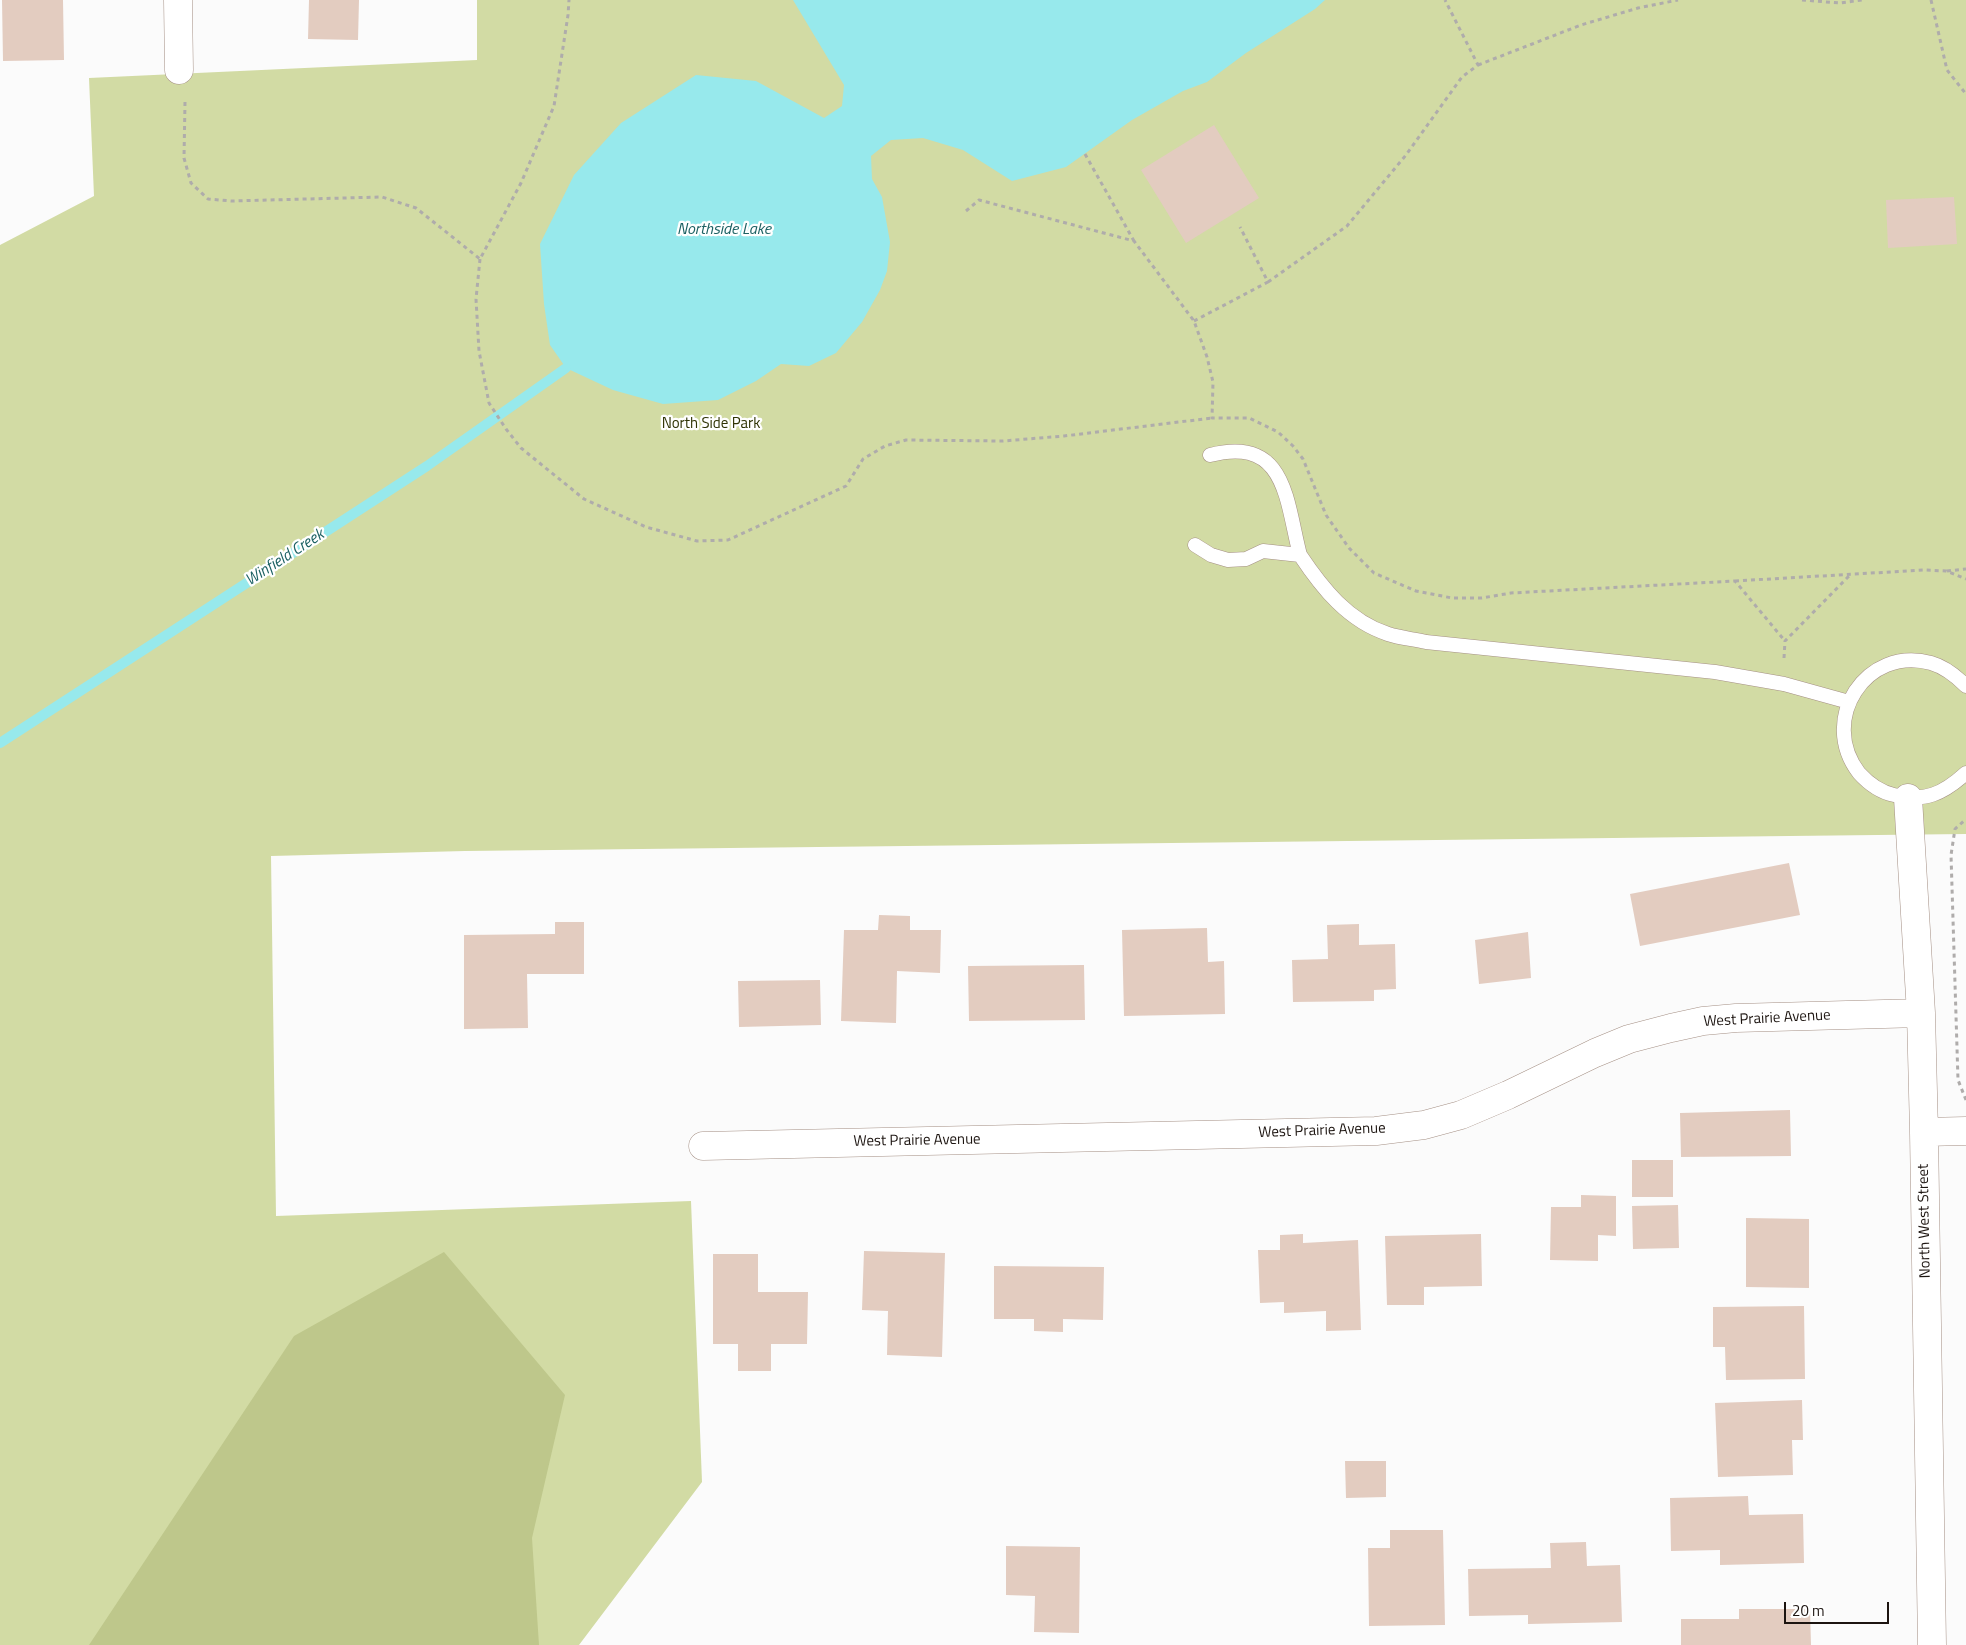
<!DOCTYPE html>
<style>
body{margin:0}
#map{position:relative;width:1966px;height:1645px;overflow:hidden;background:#fbfbfb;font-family:"Titillium Web",sans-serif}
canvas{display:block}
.scale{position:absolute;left:1784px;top:1602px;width:105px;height:22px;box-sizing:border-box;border:2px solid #1c1410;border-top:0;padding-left:6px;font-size:15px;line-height:18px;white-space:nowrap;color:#1c1410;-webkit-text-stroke:4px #fff;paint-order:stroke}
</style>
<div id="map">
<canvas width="1966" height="1645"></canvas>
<div class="scale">20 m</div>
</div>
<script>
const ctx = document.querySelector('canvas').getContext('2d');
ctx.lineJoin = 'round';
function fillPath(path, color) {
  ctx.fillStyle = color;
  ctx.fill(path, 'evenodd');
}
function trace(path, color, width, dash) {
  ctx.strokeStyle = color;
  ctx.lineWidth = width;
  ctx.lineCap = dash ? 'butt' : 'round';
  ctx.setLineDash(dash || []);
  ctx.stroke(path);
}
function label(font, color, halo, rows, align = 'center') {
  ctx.font = font + ' "Titillium Web",sans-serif';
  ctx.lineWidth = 4.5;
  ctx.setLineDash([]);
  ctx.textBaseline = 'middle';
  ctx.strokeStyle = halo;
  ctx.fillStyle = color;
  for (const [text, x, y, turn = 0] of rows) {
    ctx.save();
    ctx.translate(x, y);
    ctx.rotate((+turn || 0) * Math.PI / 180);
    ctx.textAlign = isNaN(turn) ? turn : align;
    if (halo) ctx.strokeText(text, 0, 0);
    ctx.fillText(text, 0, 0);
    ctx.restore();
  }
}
fillPath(new Path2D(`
 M477 0H1966V834L465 851 271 856 276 1216 691 1201 702 1482 579 1645H0V245L94 196 89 78 477 60Z`), '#d2dba4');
fillPath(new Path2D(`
 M444 1252 565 1395 532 1538 539 1645H89L294 1336Z`), '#bec78b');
fillPath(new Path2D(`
 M793 0H1325L1315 9 1246 53 1207 82 1183 91 1132 120 1066 167 1012 181 963 150 923 138 891 140 871 156 872 179 882 197 890 242 887 271 880 290 862 322 836 353 809 366 781 364 756 381 718 400 663 404 613 390 566 368 550 345 544 304 540 244 574 175 621 123 696 75 756 81 824 118 842 106 844 85Z`), '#97e9ec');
trace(new Path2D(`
 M0 743 427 466 566 368`), '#97e9ec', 10);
fillPath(new Path2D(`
 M2 0H63L64 60 3 61Z
 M309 0H359L358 40 308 39Z
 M1214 125 1259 198 1186 243 1141 170Z
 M1954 197 1957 244 1888 248 1886 200Z
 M1789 863 1800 915 1640 946 1630 894Z
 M879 915 910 916V930H941L940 973 897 971 896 1023 841 1021 844 930H878Z
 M555 922H584V974H527L528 1028 464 1029V935L555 934Z
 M1359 924V945L1395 944 1396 989 1374 990V1001L1293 1002 1292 960 1328 959 1327 925Z
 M1207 928 1208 962 1224 961 1225 1014 1124 1016 1122 930Z
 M1528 932 1531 978 1479 984 1475 940Z
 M1084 965 1085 1020 969 1021 968 966Z
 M820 980 821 1025 739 1027 738 981Z
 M1790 1110 1791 1156 1681 1157 1680 1113Z
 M1632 1160H1673V1197H1632Z
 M1581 1195 1616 1196V1236L1598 1235V1261L1550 1260 1551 1207H1581Z
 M1678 1205 1679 1248 1633 1249 1632 1206Z
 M1746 1218 1809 1219V1288L1746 1287Z
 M1303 1234V1243L1358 1240 1361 1330 1326 1331V1311L1284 1313V1302L1260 1303 1258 1250H1280V1235Z
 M1481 1234 1482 1286 1424 1287V1305H1387L1385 1236Z
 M864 1251 945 1253 942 1357 887 1355 888 1311 862 1310Z
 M713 1254H758V1292H808L807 1344H771V1371H738V1344H713Z
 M994 1266 1104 1267 1103 1320 1063 1319V1332L1034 1331V1319H994Z
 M1804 1306 1805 1379 1726 1380 1725 1347H1713V1307Z
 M1802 1400 1803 1440H1792L1793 1475 1718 1477 1715 1403Z
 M1345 1461H1386V1497L1346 1498Z
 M1748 1496 1749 1515 1803 1514 1804 1563 1720 1565V1550L1671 1551 1670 1498Z
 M1390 1530H1443L1445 1625 1369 1626 1368 1548H1390Z
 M1586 1542 1587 1566 1620 1565 1622 1622 1528 1624V1615L1469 1616 1468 1569 1551 1568 1550 1543Z
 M1006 1546 1080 1547 1079 1633 1034 1632 1035 1596 1006 1595Z
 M1739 1609H1810L1811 1645H1681V1619H1739Z`), '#e3ccc0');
const lane = new Path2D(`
 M1195 545 1211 555 1228 560 1246 559 1263 551 1300 555C1286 502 1287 435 1210 455
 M1300 555C1322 588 1348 621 1388 634 1400 638 1413 639 1426 642L1715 672 1784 684 1849 702
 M1966 686C1956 676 1945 667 1931 663 1866 645 1818 720 1859 773 1868 783 1880 792 1894 795 1925 802 1943 794 1966 773`);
const street = new Path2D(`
 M178 0 179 70
 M1908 798 1921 1013 1924 1132 1932 1645
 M1924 1132 1966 1131
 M703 1146 1376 1131 1424 1125 1461 1115 1508 1095 1595 1053 1629 1039 1671 1028 1703 1021 1736 1018 1921 1013`);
trace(lane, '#a59085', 15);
trace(street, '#a59085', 29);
trace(new Path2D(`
 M1802 0 1840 3 1862 0
 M1931 0 1947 70 1966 94
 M1478 65 1581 25 1638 8 1678 0
 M185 102 184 158 191 183 208 199 231 201 382 197 416 208 480 259 521 183 554 106 568 15 569 0
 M1085 154 1134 241
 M966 211 979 200 1134 241 1194 321 1207 357 1213 382 1212 418H1249L1278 432 1293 446 1303 459 1326 515 1349 548 1374 573 1416 591 1452 598H1482L1511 593 1735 581 1785 641
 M480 259 476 299 479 351 489 403 506 429 521 448 584 499 646 527 697 541 728 540 846 486 863 459 885 446 906 440 1003 441 1064 436 1212 418
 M1268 282 1347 226 1406 155 1462 77 1478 65 1445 0
 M1194 321 1268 282 1240 227
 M1947 571 1966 569
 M1735 581 1924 570 1946 571 1966 579
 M1784 658 1785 641 1849 576
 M1966 1100 1958 1080 1951 855 1955 829 1966 819`), '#afacab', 3, [4, 4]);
trace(lane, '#fff', 14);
trace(street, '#fff', 28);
label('15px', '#2f3304', '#fff', [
 ["North Side Park",711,424]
]);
label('15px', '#1c1410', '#fff', [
 ["West Prairie Avenue",1767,1019,-3],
 ["West Prairie Avenue",1322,1131,-2],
 ["West Prairie Avenue",917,1141,-1],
 ["North West Street",1925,1221,-91]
]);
label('italic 16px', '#1c6163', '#fff', [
 ["Northside Lake",724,230],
 ["Winfield Creek",285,558,-33]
]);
</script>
